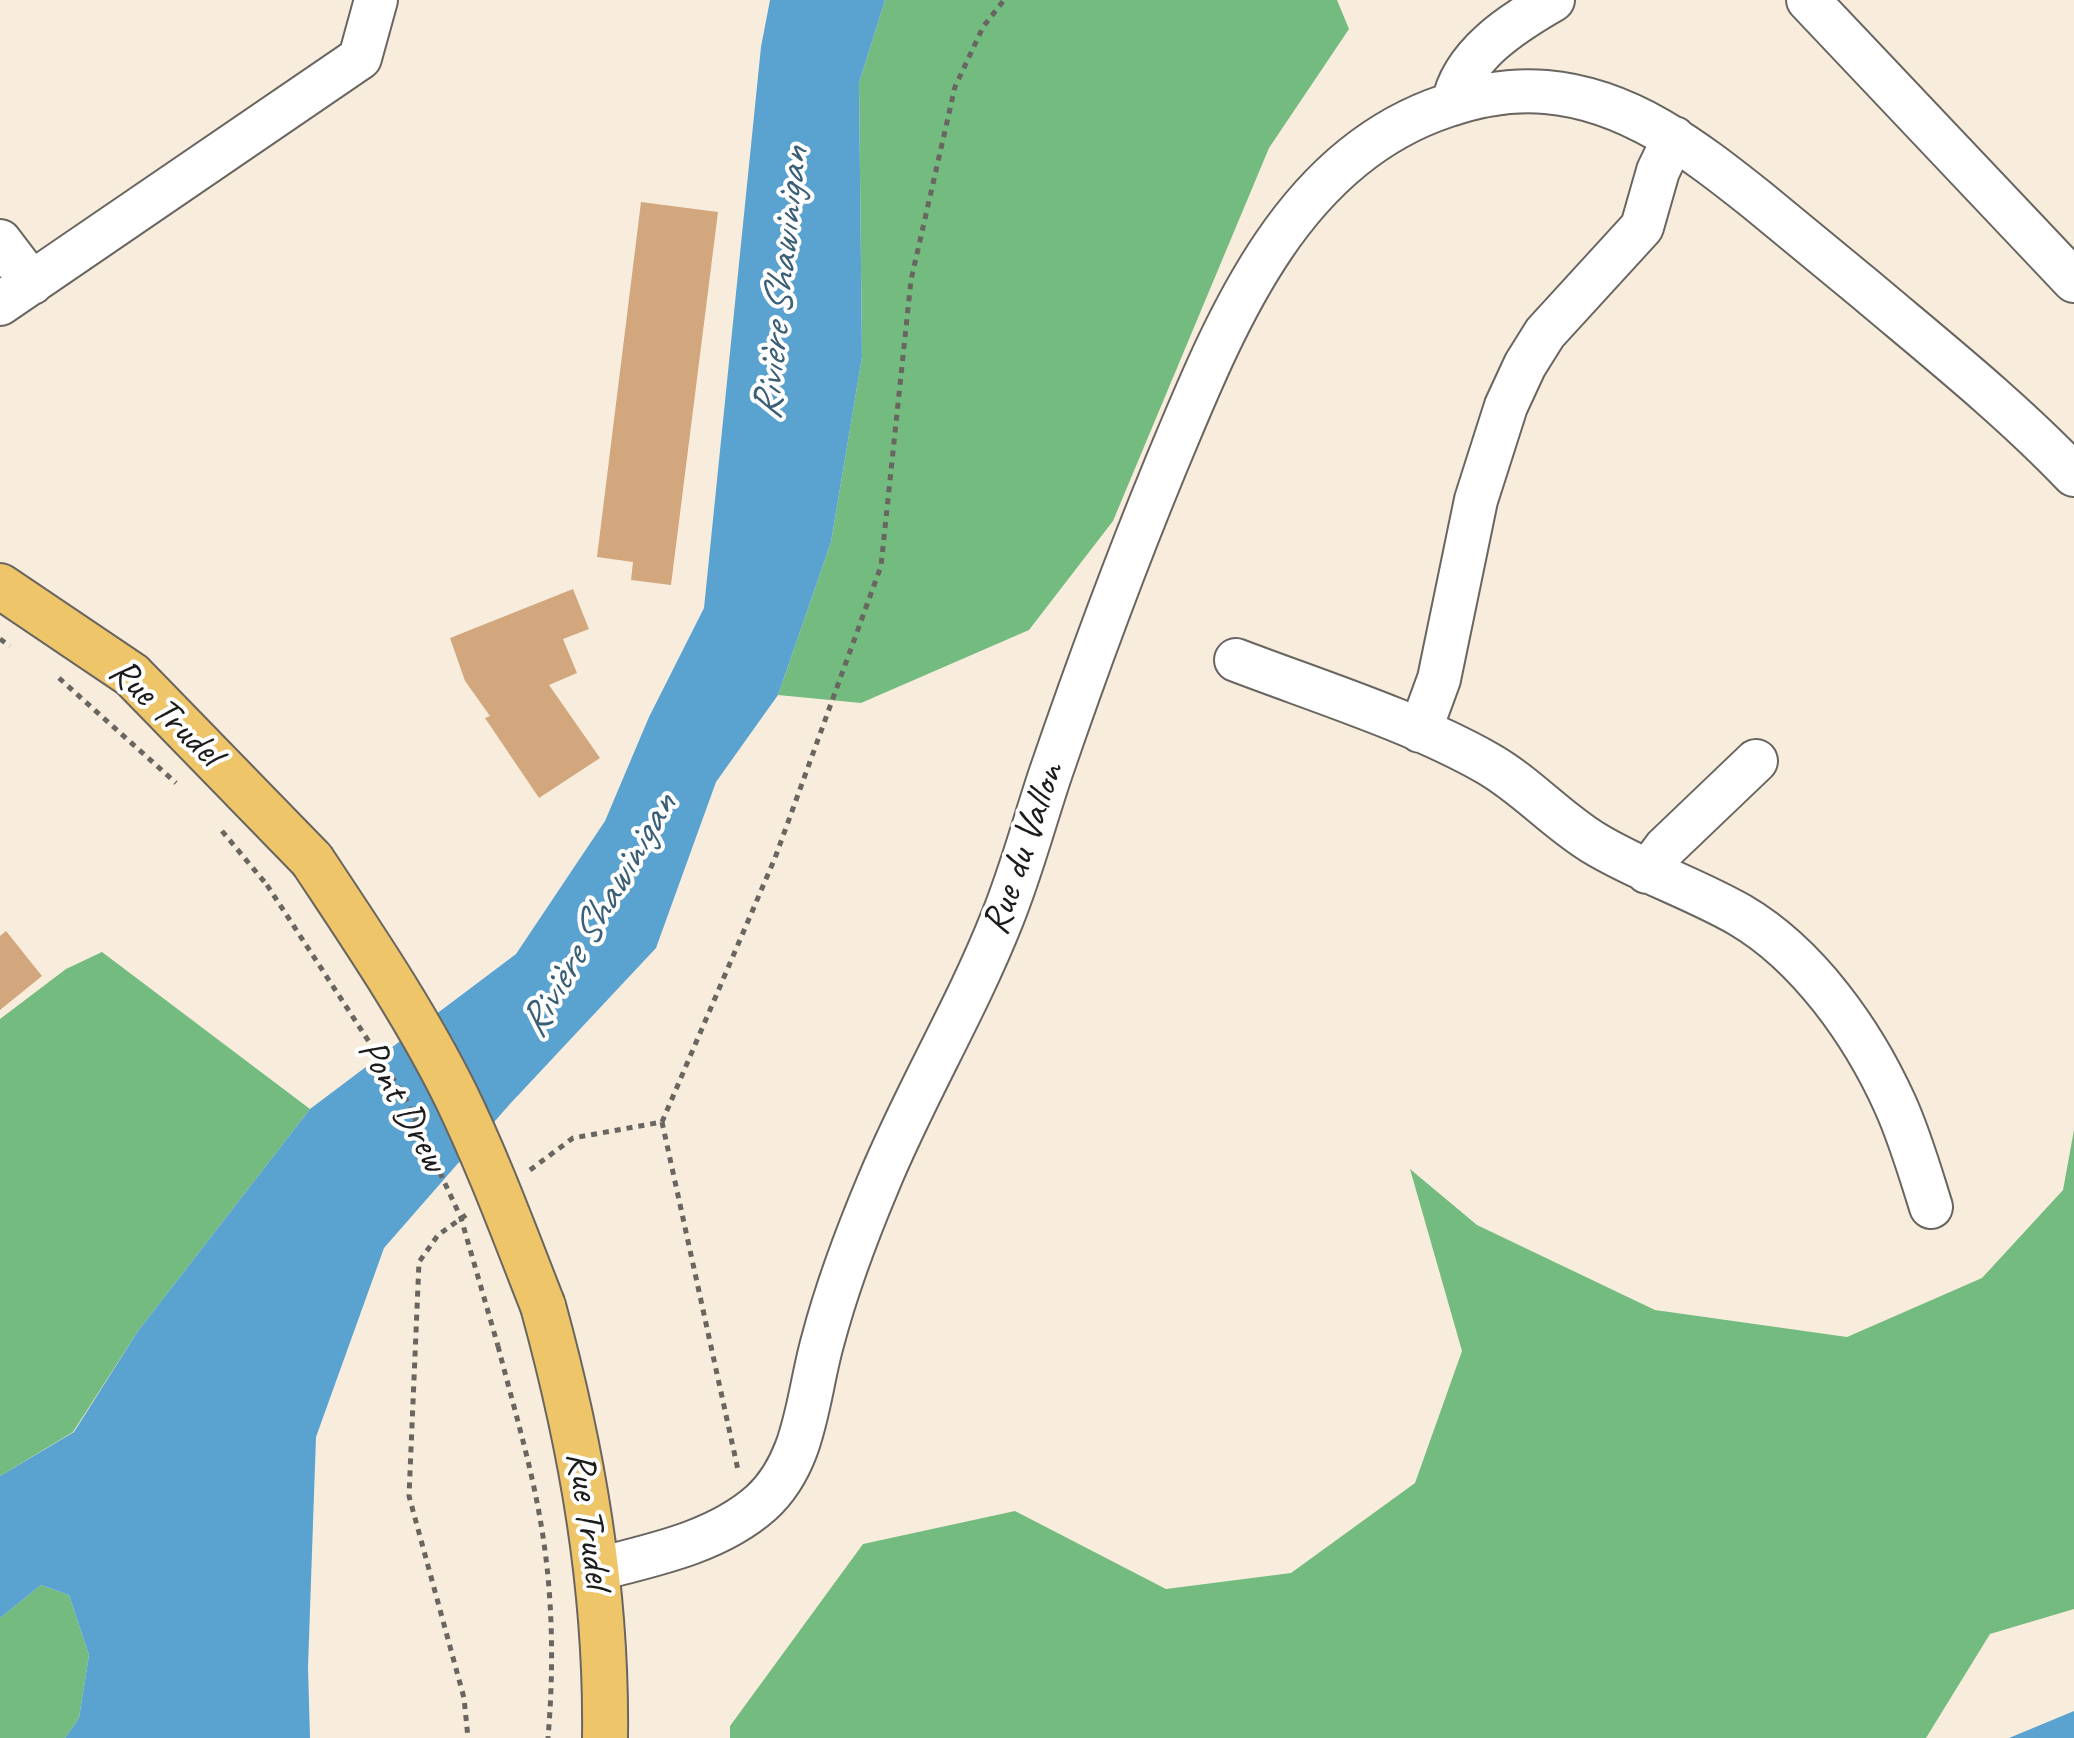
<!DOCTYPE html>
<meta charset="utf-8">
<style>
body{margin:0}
canvas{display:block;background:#f8eddd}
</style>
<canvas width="2074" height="1738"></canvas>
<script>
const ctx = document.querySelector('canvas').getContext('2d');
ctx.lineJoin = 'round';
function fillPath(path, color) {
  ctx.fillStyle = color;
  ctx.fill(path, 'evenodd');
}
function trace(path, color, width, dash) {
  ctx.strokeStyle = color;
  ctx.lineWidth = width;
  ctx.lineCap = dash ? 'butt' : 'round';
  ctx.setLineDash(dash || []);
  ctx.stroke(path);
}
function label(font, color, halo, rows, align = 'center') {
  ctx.font = font + ' Caveat,sans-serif';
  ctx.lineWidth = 8;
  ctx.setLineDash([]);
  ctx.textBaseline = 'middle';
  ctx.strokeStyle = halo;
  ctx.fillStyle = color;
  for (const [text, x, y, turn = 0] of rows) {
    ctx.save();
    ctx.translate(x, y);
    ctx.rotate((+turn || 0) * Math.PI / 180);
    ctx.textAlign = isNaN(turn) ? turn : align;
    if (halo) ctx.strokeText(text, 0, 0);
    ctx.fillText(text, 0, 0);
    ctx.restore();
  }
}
fillPath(new Path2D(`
 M885 0H1337L1349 29 1269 148 1113 521 1029 630 861 703 778 695 831 542 862 357 859 83Z
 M102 952 310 1109 138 1331 73 1432 0 1476V1019L66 969Z
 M2074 1130V1609L1990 1634 1926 1738H730V1726L863 1544 1015 1511 1166 1589 1291 1573 1415 1483 1462 1351 1410 1169 1477 1225 1655 1310 1847 1337 1982 1278 2063 1190Z
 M41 1585 69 1595 89 1655 79 1718 65 1738H0V1618Z`), '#74bb80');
fillPath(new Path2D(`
 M770 0H885L859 83 862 357 831 542 778 695 716 782 656 948 509 1105 384 1248 316 1437 308 1667 310 1738H65L79 1718 89 1655 69 1595 41 1585 0 1618V1476L74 1432 138 1331 310 1109 516 954 605 821 649 717 704 608 761 47Z
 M2074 1711V1738H2009Z`), '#5aa2d0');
fillPath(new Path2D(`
 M641 202 718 212 671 585 631 580 633 562 597 557Z
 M573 589 589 629 563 639 577 673 549 685 600 758 539 798 485 718 490 716 465 681 450 638Z
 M6 931 42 976 0 1010V936Z`), '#d3a77e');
const minor = new Path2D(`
 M1808 0 2074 281
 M1453 104C1462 55 1513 23 1553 0
 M0 241 32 283
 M0 304 360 58 376 0
 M1236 660C1317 691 1413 721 1487 763 1526 785 1556 820 1594 843 1640 871 1693 888 1740 915 1808 955 1863 1033 1895 1104 1910 1137 1920 1172 1931 1207
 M1420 731 1439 679 1476 500 1506 406 1525 365 1545 333 1642 227 1658 171 1674 138
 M1647 872 1665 848 1756 761
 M598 1569C653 1555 717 1542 761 1503 807 1461 807 1396 823 1340 837 1287 857 1234 878 1184 915 1094 966 1010 1002 919 1021 872 1034 823 1050 775 1086 670 1124 567 1166 465 1224 326 1289 158 1446 106 1478 95 1512 89 1546 92 1629 99 1694 150 1757 200 1793 230 1829 259 1865 289 1936 349 2010 408 2074 475`);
const major = new Path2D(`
 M0 586 132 675 312 860
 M543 1306C582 1448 607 1590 605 1738`);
trace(minor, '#696560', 46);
trace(major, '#696560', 48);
trace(new Path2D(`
 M0 639 10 646
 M59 678 176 783
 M222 831 267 885
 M662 1122 738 1470
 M530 1170 573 1138 662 1122 775 858 881 566 911 280 955 87 983 27 1004 0
 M466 1215 438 1235 419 1262 409 1496 464 1698 468 1738
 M498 1346C513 1405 531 1464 541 1524 553 1594 554 1667 548 1738`), '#696560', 5, [6, 6]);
trace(minor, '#fff', 42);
trace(major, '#eec569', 44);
const majorBridge = new Path2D(`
 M312 860C363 937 415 1013 456 1096 489 1164 515 1235 543 1306`);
trace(majorBridge, '#696560', 48, []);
trace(new Path2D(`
 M267 885 405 1097 461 1218 498 1346`), '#696560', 5, [6, 6]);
trace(majorBridge, '#eec569', 44);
label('40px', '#1c1c1c', '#fff', [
 ["Rue Trudel",165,713,43],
 ["Rue du Vallon",1024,849,-71],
 ["Pont Drew",402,1106,61],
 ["Rue Trudel",588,1520,82]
]);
label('italic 42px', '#3b5f76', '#fff', [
 ["Rivière Shawinigan",782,284,-84],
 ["Rivière Shawinigan",599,916,-60]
]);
</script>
